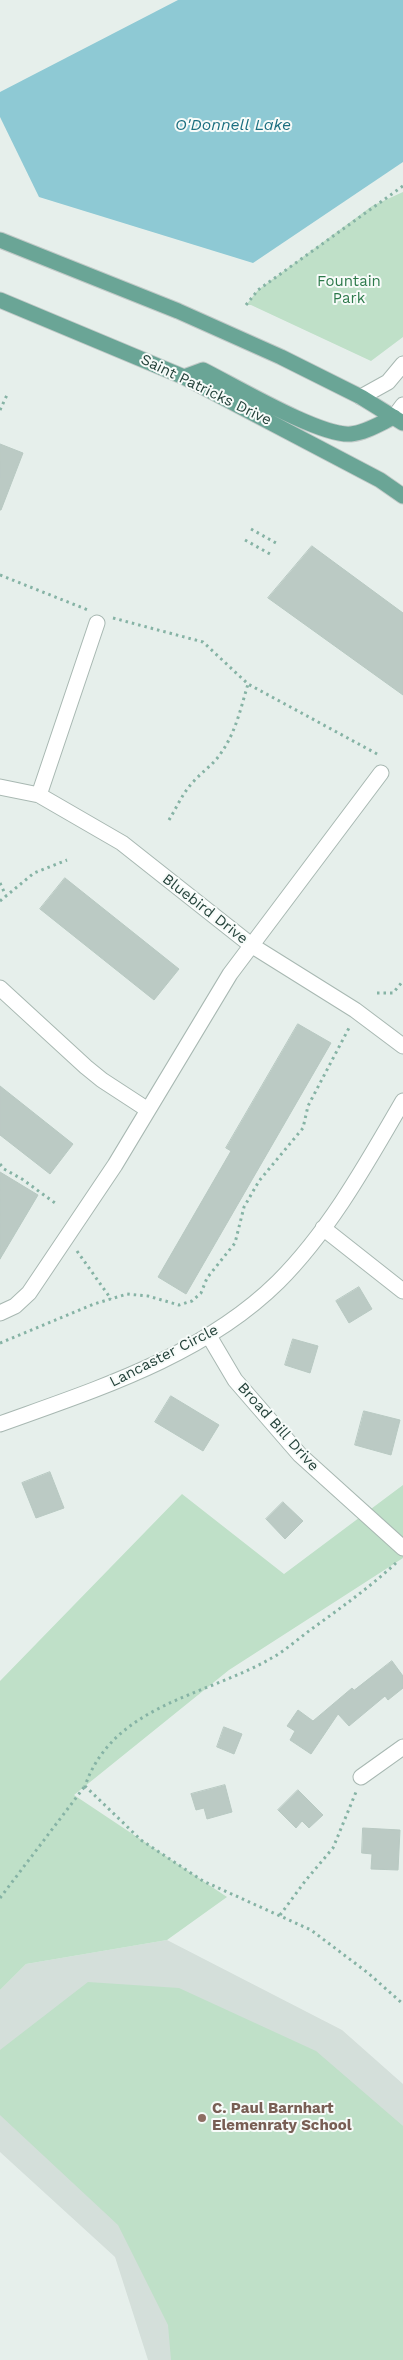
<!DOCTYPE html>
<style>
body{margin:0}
canvas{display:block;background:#e6efeb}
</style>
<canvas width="403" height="2360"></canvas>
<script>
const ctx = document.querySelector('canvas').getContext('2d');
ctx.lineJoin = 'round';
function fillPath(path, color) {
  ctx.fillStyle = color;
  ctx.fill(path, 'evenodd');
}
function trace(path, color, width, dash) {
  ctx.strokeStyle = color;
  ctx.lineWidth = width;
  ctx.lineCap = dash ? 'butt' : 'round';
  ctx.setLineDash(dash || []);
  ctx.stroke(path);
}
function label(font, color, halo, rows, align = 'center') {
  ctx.font = font + ' "Work Sans",sans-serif';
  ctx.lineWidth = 4;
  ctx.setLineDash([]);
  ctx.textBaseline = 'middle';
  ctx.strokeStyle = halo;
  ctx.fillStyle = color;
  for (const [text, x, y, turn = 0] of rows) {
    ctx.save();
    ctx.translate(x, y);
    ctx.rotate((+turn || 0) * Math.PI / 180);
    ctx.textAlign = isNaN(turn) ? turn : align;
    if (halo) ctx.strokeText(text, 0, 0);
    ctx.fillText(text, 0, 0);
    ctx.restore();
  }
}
fillPath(new Path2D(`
 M167 1940 342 2030 403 2084V2360H148L115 2257 0 2152V1990L26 1964Z`), '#d4dfda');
fillPath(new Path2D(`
 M403 192V337L371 361 251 305H246L258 290 372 206Z
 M403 1485V1558L229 1670 74 1795 227 1897 167 1940 26 1964 0 1990V1681L182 1494 284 1574Z
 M88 1982 179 1988 316 2051 403 2126V2360H171L168 2325 118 2225 0 2115V2050Z`), '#bfe0c8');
fillPath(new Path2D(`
 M178 0H403V162L253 263 39 197 0 117V92Z`), '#8ec9d4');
const building = new Path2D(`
 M0 444 23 453 1 510H0Z
 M312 546 403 613V695L268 598Z
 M65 878 179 969 154 1000 40 909Z
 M298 1024 331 1043 186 1294 158 1277 231 1151 226 1148Z
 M0 1086 73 1144 50 1174 0 1135Z
 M0 1172 38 1195 0 1259Z
 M359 1287 372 1309 349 1323 336 1301Z
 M293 1339 318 1346 310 1373 285 1365Z
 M171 1396 219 1425 203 1451 155 1422Z
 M364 1411 400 1420 391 1455 355 1445Z
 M50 1472 64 1508 36 1518 22 1483Z
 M283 1502 303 1521 285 1539 266 1519Z
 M392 1661 403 1676V1688L388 1700 385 1696 349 1726 338 1714 311 1754 290 1740 295 1731 287 1726 298 1710 313 1721 352 1688 354 1690Z
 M224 1727 242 1734 234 1754 217 1747Z
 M225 1785 232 1812 207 1819 204 1808 196 1810 191 1794Z
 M298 1790 323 1815 309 1828 302 1821 296 1828 278 1810Z
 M363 1828 400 1830 398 1870 371 1869 372 1854 362 1853Z`);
fillPath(building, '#bbcac4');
trace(building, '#b8c9c2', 1);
const minor = new Path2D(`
 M361 397 388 382 403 364
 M394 417 403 405
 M0 787 39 795 122 843 251 945 355 1010 403 1046
 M39 795 97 623
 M0 988 86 1067 102 1080 148 1110
 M323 1228 403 1291
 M0 1313 15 1306 29 1293 115 1165 230 974 381 773
 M209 1336 235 1380 300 1455 403 1548
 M0 1424C97 1389 203 1356 278 1282 330 1230 367 1163 403 1101
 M361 1777 403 1747`);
const major = new Path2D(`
 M0 240 178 311 281 357 361 397 403 423
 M0 300 184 377 380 480 403 496
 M184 377 203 370C235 386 321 437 351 434 365 433 381 423 394 417`);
trace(minor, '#a8b8b2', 17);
trace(major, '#c2cac8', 17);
trace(new Path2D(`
 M246 305 258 290 403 186
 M0 410 7 395
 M251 529 276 543
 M245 540 270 554
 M0 575 88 610
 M113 618 203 642 248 684 379 755
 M169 820C177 807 183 792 194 781 203 771 214 764 221 753 236 732 241 707 248 684
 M0 883 6 896
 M0 901 34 873 67 860
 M377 993H393L403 981
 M0 1164 4 1169 22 1179 55 1203
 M77 1251 111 1299
 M0 1343 94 1304 127 1294 148 1296 179 1305 192 1301 201 1293 207 1278 235 1243 244 1207 259 1181 303 1128 308 1106 350 1026
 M396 1563C370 1587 342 1607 313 1628 299 1638 285 1651 270 1659 205 1696 113 1705 85 1786L141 1840 203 1881 311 1930 368 1973 403 2004
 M0 1898 85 1786
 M280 1915 306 1880 333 1848 356 1792`), '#86b3a5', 3, [2.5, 4]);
trace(minor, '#fff', 15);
trace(major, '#6aa596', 15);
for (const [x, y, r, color] of [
 [202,2118,5,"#8d6e63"]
]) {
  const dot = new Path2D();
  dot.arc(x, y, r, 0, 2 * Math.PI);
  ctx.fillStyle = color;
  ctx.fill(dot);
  trace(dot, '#f7fbf9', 2);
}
label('15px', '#2d7a4b', '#f7fbf9', [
 ["Fountain",349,282],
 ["Park",349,299]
]);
label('15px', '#24423a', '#f7fbf9', [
 ["Saint Patricks Drive",206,390,26],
 ["Bluebird Drive",205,909,38],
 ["Lancaster Circle",164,1356,-27],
 ["Broad Bill Drive",278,1427,48]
]);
label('bold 15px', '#785e54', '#f7fbf9', [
 ["C. Paul Barnhart",212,2109],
 ["Elemenraty School",212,2126]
], 'left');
label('italic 16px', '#1c6f80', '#f7fbf9', [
 ["O'Donnell Lake",233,125]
]);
</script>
